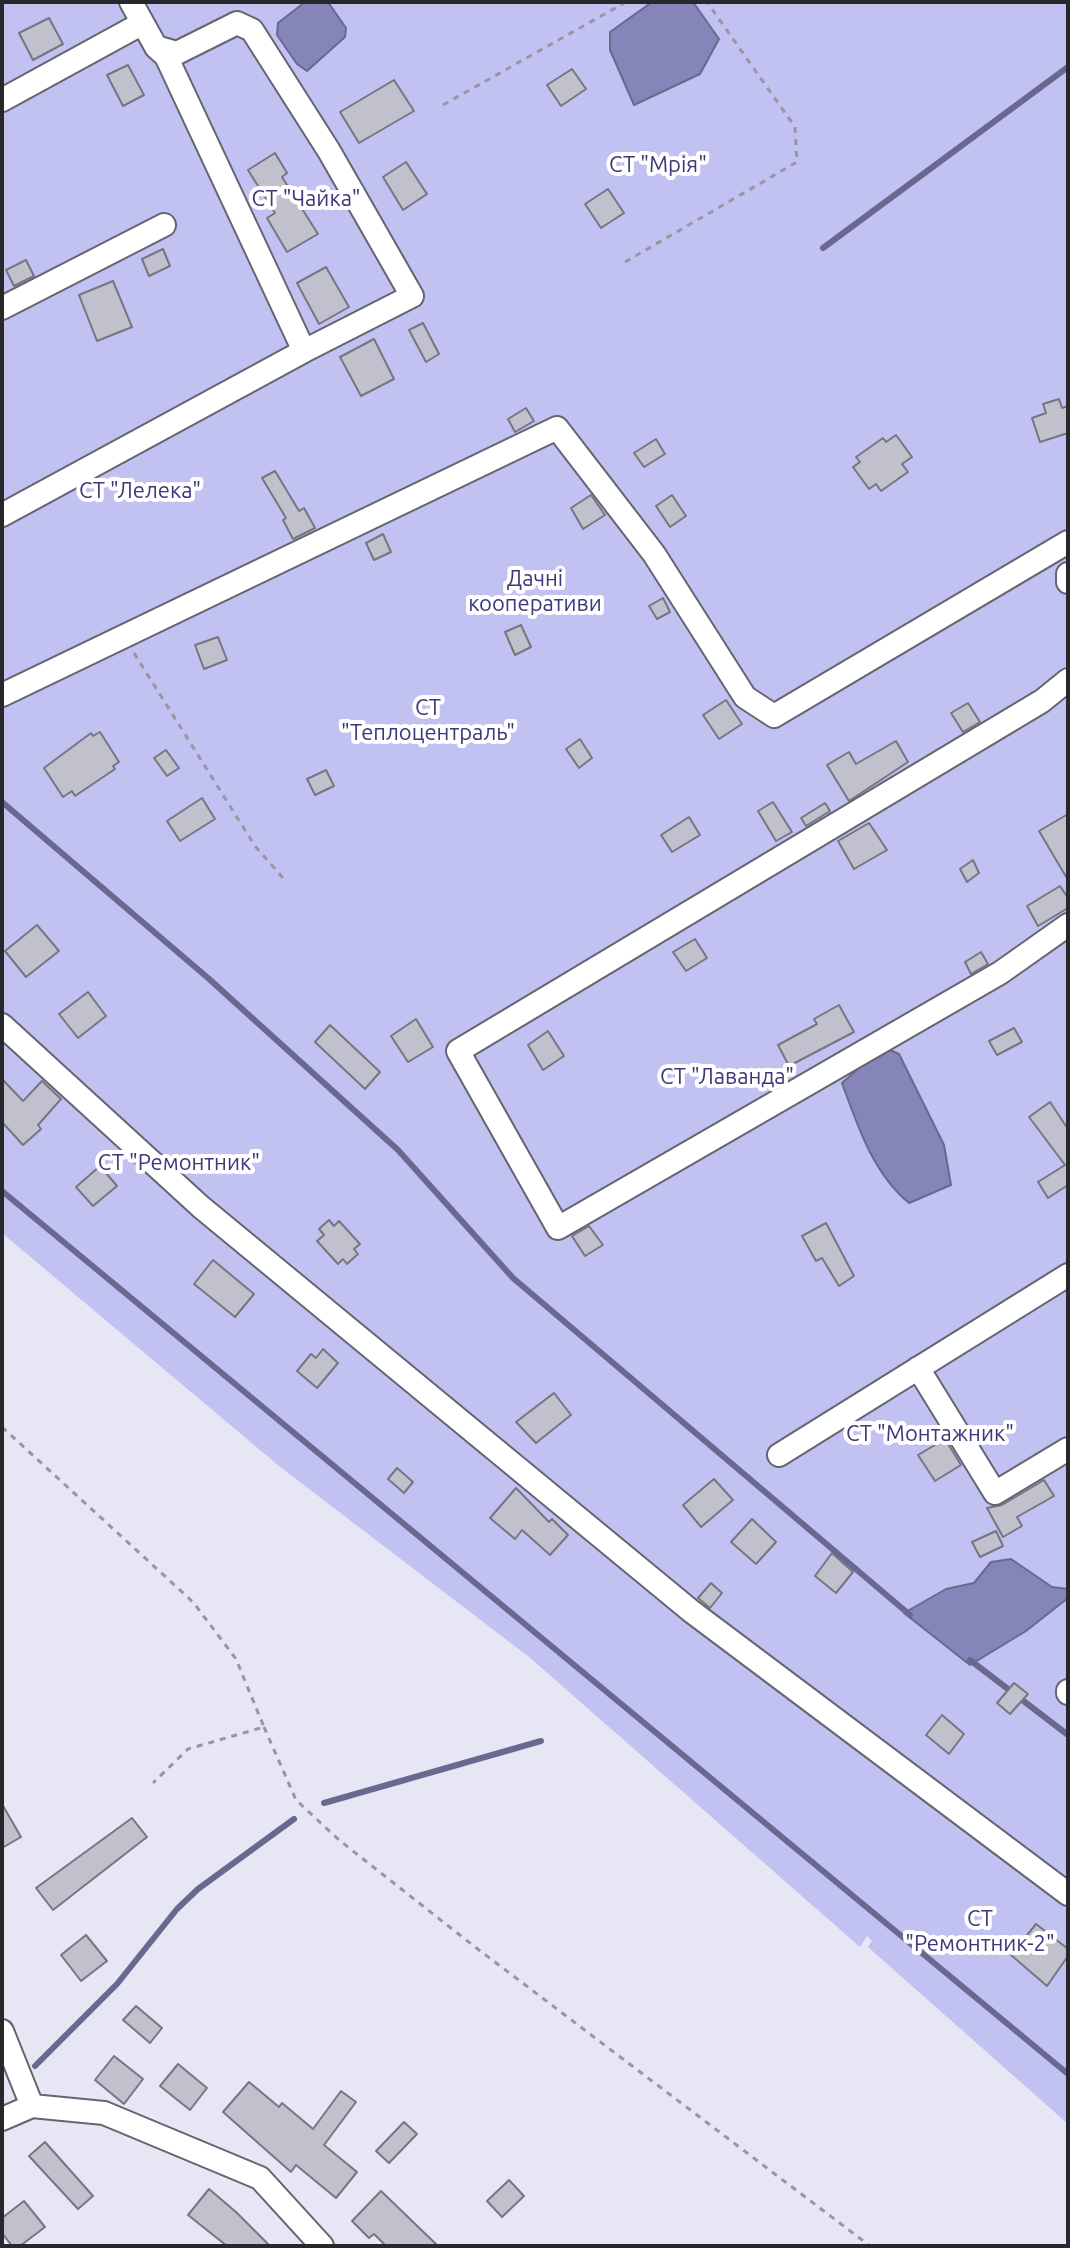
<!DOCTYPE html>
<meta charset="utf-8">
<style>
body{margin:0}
#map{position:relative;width:1070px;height:2248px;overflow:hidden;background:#e6e6f4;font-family:Ubuntu,sans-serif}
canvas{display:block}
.frame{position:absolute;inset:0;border:4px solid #27272c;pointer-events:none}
</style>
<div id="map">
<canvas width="1070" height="2248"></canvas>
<div class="frame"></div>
</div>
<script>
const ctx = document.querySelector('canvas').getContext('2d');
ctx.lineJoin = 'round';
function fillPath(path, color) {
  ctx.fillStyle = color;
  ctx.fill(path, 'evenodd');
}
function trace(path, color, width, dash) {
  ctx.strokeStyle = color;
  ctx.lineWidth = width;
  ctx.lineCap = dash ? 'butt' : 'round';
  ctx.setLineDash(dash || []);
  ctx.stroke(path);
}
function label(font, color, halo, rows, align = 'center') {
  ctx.font = font + ' Ubuntu,sans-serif';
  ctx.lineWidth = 8;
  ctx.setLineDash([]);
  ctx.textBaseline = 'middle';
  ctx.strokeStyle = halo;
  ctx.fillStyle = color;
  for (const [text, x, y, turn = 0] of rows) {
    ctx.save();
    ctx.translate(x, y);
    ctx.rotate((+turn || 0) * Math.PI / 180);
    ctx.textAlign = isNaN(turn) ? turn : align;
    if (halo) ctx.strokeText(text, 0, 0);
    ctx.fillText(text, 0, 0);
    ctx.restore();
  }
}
fillPath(new Path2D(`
 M2 2H1068V2124L868 1947 872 1941 867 1936 860 1947 529 1657 279 1466 2 1233Z`), '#c1c1f2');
const water = new Path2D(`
 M305 2H328L346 28 345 37 307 71 297 64 277 35 278 23Z
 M652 2H693L719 39 700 74 634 105 610 50V32Z
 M890 1050 899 1054 944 1145 951 1185 909 1203C873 1173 858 1127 842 1083L859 1068Z
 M1011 1559 1052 1587 1068 1589V1598L1026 1631 970 1665 904 1613 946 1589 974 1583 991 1562Z`);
fillPath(water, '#8585ba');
trace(water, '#69698f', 2);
trace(new Path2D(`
 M823 248 1068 67
 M2 802 208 978 398 1150 513 1278 910 1615
 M2 1191 1068 2074
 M970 1660 1068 1735
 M324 1803 541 1741
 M35 2066 117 1984 177 1909 198 1889 294 1819`), '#69698f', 6);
const building = new Path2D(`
 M49 18 63 44 33 60 19 33Z
 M128 65 144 95 123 106 107 75Z
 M572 69 586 89 561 106 547 85Z
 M394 80 414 111 359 143 340 112Z
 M275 153 287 173 282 177 318 234 287 252 267 218 275 213 248 170Z
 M406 162 427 194 403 210 383 177Z
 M608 189 624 213 601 228 585 204Z
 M163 249 170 266 149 276 142 259Z
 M26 260 34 276 14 286 6 270Z
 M326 267 349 307 319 324 297 283Z
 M113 281 132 327 97 341 79 295Z
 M423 323 439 354 426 362 409 330Z
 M374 339 394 379 361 396 340 357Z
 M1059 399 1062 408 1068 406V433L1040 442 1032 418 1046 413 1043 404Z
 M526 408 534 421 515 432 508 419Z
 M896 435 912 457 902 464 908 472 881 491 876 484 869 489 853 467 860 462 856 457 883 438 886 442Z
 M656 439 665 454 644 467 634 453Z
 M275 471 299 511 304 508 315 528 293 539 283 520 286 518 262 478Z
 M591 495 605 515 583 529 571 508Z
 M672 495 686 516 670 527 656 506Z
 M383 534 391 552 374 560 366 543Z
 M663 598 670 612 657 619 649 606Z
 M521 625 531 647 515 655 505 632Z
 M218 637 227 660 204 669 195 645Z
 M726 700 742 724 719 739 703 715Z
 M968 703 980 722 963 732 951 713Z
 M100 732 119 762 113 766 115 769 75 796 72 791 63 797 44 768 91 733 93 736Z
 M580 739 592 758 579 768 566 749Z
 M896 741 908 762 849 801 827 765 849 752 856 764Z
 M166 750 179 768 167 776 154 758Z
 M326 770 334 786 315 795 307 779Z
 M202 798 215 819 180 841 167 821Z
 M773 802 792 832 776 841 758 811Z
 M825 803 830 811 806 826 801 818Z
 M1068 814V880L1039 831Z
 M689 817 700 835 672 852 661 835Z
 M869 823 887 850 854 869 838 841Z
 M973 860 979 873 967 882 960 869Z
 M1060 886 1068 898V908L1038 926 1027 906Z
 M37 925 59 951 26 977 5 951Z
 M695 939 707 958 686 971 673 952Z
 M981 952 988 964 971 974 965 962Z
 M88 992 106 1016 78 1038 59 1014Z
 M839 1005 854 1032 789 1066 778 1045 817 1024 814 1019Z
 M416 1019 433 1047 408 1062 391 1036Z
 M330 1025 380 1072 365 1089 315 1042Z
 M1014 1028 1022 1042 997 1055 989 1041Z
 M548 1031 564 1056 543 1070 528 1045Z
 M2 1079 23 1101 42 1081 61 1099 38 1125 41 1129 23 1145 2 1122Z
 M1050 1102 1068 1129V1185L1048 1198 1038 1182 1065 1165 1029 1117Z
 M100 1166 117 1186 93 1206 76 1187Z
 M329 1220 334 1226 339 1221 360 1244 354 1249 358 1254 347 1264 343 1259 338 1264 317 1241 324 1235 319 1229Z
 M826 1223 854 1276 839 1286 822 1258 816 1261 802 1236Z
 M589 1226 603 1245 585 1256 572 1236Z
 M213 1260 254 1294 235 1317 194 1284Z
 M323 1349 338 1363 317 1388 297 1371 311 1354 316 1358Z
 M554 1393 571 1415 536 1443 516 1422Z
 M945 1439 961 1465 935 1481 918 1455Z
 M397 1468 413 1482 404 1493 388 1479Z
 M714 1479 733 1500 701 1527 683 1505Z
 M1044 1480 1054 1496 1017 1517 1022 1526 1003 1537 987 1508 1002 1505Z
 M516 1488 549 1522 552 1519 568 1535 550 1555 522 1530 515 1539 490 1518Z
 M752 1519 776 1542 756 1564 731 1542Z
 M996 1531 1003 1546 980 1557 972 1542Z
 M832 1553 853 1572 836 1593 815 1576Z
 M711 1583 722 1593 710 1608 698 1598Z
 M1014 1683 1028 1694 1010 1714 997 1703Z
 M942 1715 964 1734 949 1754 926 1735Z
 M2 1804 21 1837 2 1848Z
 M132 1818 147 1837 53 1910 36 1888Z
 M1036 1924 1068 1949V1956L1047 1986 1011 1955Z
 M86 1935 107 1961 81 1981 61 1955Z
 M136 2006 162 2028 150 2043 123 2020Z
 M114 2056 143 2079 124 2104 95 2080Z
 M178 2064 207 2088 190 2110 160 2086Z
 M249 2082 279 2107 282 2103 313 2129 341 2091 356 2102 324 2145 357 2172 336 2198 296 2165 291 2172 223 2112Z
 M404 2122 417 2134 389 2163 376 2151Z
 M45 2142 93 2196 78 2209 29 2156Z
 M509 2180 524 2196 502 2217 487 2201Z
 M209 2189 236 2212 270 2246H227L188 2215Z
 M381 2191 438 2246H386L374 2234 369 2238 352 2221Z
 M24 2201 45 2227 20 2246H12L2 2233V2218Z`);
fillPath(building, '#c1c1ce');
trace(building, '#767682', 2);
const minor = new Path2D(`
 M131 2 156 47 177 53 237 23 252 30 329 151 412 296 304 351 166 56 156 47
 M2 100 141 24
 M2 308 164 225
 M2 515 304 351
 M1068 574V582
 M1068 680 1042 701 458 1051 558 1228 1000 973 1068 925
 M2 695 557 428 654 554 745 697 774 716 1068 542
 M2 1025 201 1207 691 1611 1068 1894
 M918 1368 995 1493 1068 1449
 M779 1455 1068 1275
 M1068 1691V1693
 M2 2031 32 2106
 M32 2106 104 2113 260 2178 322 2246
 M2 2119 32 2106`);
trace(minor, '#646570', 26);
trace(new Path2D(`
 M443 105 626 2
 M625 262 797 162 795 127 707 2
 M134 653 255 846 284 879
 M2 1427 193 1602 236 1659 264 1727 188 1749 153 1783
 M264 1727 296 1800 339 1840 475 1947 870 2246`), '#9797a2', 3, [6, 6]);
trace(minor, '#fff', 22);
label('22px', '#3e377a', '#fff', [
 ["СТ \"Мрія\"",658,165],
 ["СТ \"Чайка\"",306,199],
 ["СТ \"Лелека\"",140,491],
 ["Дачні",535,579],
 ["кооперативи",535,604],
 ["СТ",428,708],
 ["\"Теплоцентраль\"",428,733],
 ["СТ \"Лаванда\"",727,1077],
 ["СТ \"Ремонтник\"",179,1163],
 ["СТ \"Монтажник\"",930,1434],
 ["СТ",980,1919],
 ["\"Ремонтник-2\"",980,1944]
]);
</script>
